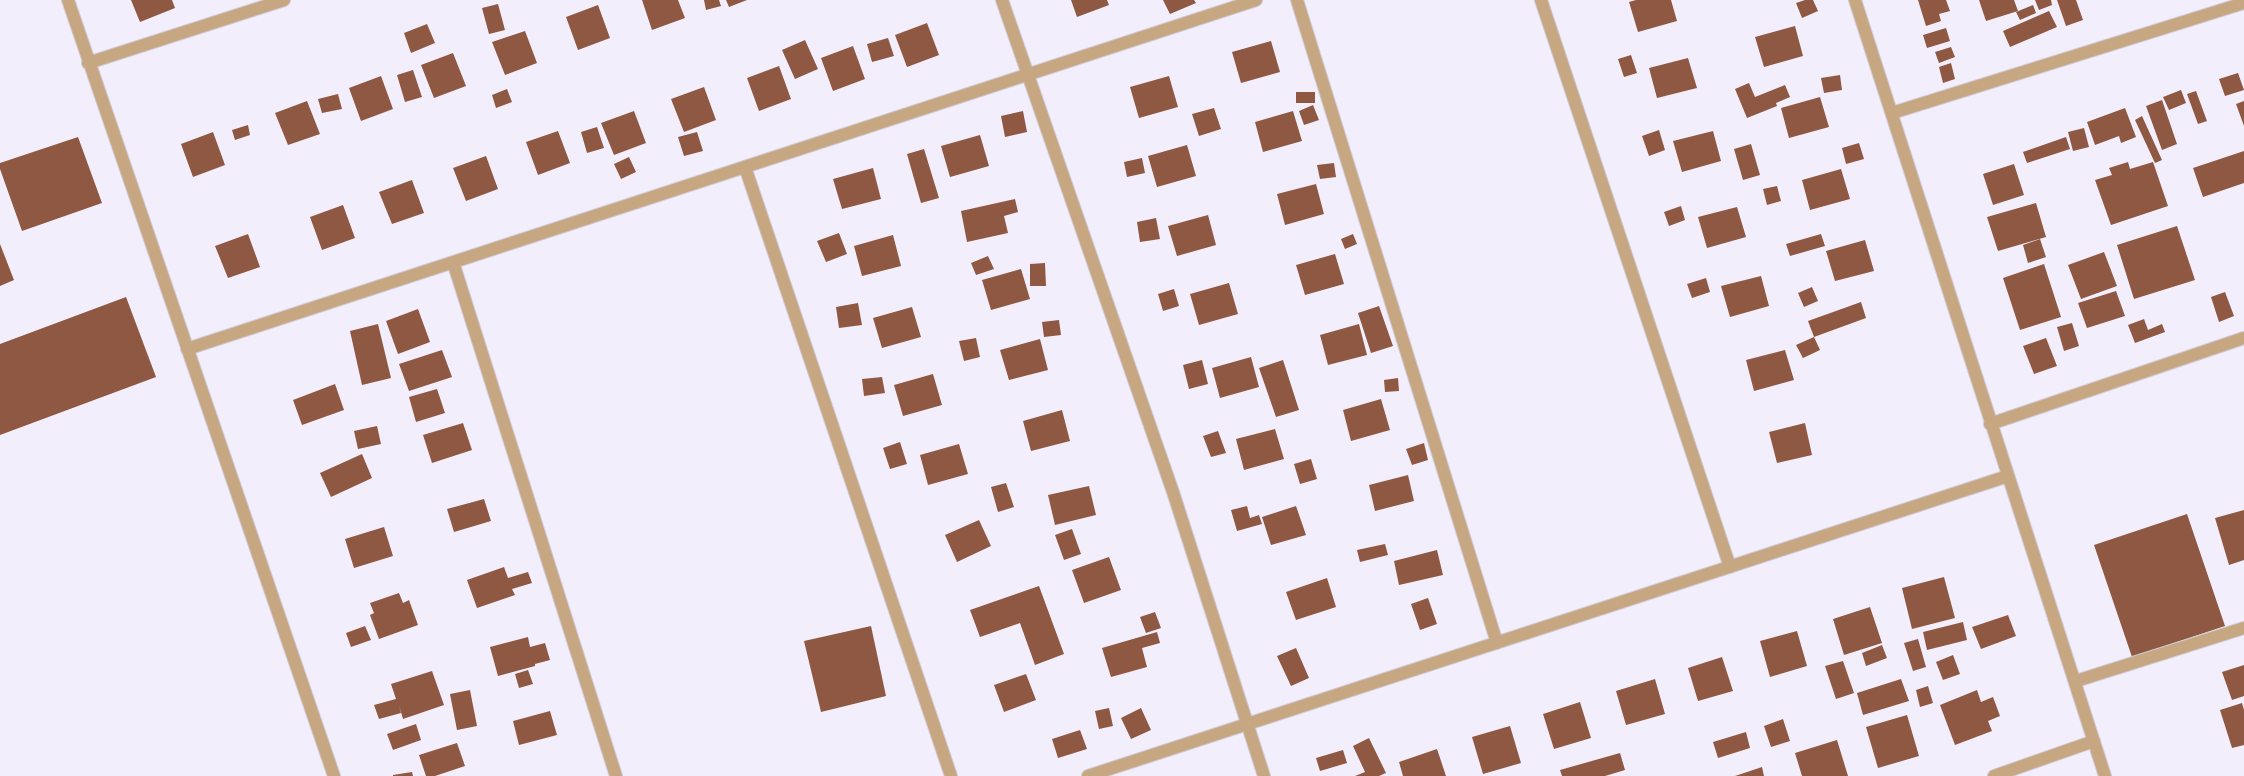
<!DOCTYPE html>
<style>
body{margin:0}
canvas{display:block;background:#f3eefb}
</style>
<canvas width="2244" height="776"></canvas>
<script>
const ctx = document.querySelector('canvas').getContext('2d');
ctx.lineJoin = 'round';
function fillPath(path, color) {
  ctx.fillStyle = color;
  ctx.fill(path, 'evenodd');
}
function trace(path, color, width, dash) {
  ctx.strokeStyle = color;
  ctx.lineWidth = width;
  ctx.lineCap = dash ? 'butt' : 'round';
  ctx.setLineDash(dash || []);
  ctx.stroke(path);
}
fillPath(new Path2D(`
 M131 0H172L175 8 140 22Z
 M642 0H678L685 18 652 30Z
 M704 0H719L721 6 706 10Z
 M726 0H747L729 7Z
 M1071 0H1107L1109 5 1077 17Z
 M1163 0H1194L1196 3 1170 14Z
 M1636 0H1671L1677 21 1638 32 1629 2Z
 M1805 0H1813L1818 11 1802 18 1796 3Z
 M1918 0H1946L1950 11 1939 14 1941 21 1926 26Z
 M1979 0H2014L2018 11 1986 21Z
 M2035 0H2051L2052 5 2039 10Z
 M2057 0H2076L2083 20 2066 26Z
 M498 4 505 30 489 34 482 8Z
 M598 5 610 38 578 50 566 17Z
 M2033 5 2036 13 2020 20 2016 12Z
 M2049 11 2057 27 2010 47 2003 31Z
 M927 23 939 55 907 67 895 35Z
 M427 24 435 43 411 53 404 33Z
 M1795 26 1803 56 1764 67 1755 37Z
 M1946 28 1950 41 1927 48 1923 35Z
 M525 31 537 63 505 75 492 42Z
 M888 38 894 56 872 62 867 44Z
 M805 40 818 69 795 79 782 50Z
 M1271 41 1280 72 1241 83 1232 52Z
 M853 46 865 79 833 91 821 58Z
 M1951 47 1955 57 1939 63 1935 52Z
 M453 53 466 86 434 98 421 65Z
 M1631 55 1637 73 1624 77 1618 59Z
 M1688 58 1697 88 1657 98 1649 68Z
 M1951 63 1955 79 1943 83 1939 67Z
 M779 66 791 99 759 111 747 78Z
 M413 70 422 97 405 102 397 75Z
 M2238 73 2244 90 2225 96 2219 79Z
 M1840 75 1842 90 1824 93 1821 78Z
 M381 76 393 109 361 121 349 88Z
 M1169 76 1178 107 1139 118 1130 87Z
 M1749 83 1755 97 1785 85 1790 97 1776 103 1777 106 1747 118 1735 89Z
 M704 87 716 120 684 132 671 99Z
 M507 89 512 102 496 108 492 95Z
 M2181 90 2186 103 2169 110 2163 97Z
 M2196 91 2207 121 2198 124 2187 94Z
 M1296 92H1315V103H1296Z
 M338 94 342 109 322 113 318 99Z
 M1820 97 1829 127 1789 138 1781 108Z
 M2162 100 2177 144 2162 150 2146 106Z
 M307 101 320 134 288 145 275 113Z
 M2244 101V126L2236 104Z
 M1313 105 1319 120 1304 125 1299 111Z
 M1214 108 1221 129 1199 136 1192 114Z
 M2125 108 2136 137 2121 143 2119 136 2095 145 2087 122Z
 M634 111 646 143 614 155 601 123Z
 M1023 111 1027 132 1005 137 1001 116Z
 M1293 111 1302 141 1263 152 1255 122Z
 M2142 116 2162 160 2155 163 2135 120Z
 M248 125 250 135 235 140 232 130Z
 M597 127 604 148 587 153 581 132Z
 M2084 128 2089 147 2073 151 2068 132Z
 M1659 130 1665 150 1649 156 1642 136Z
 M558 131 570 163 538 175 526 142Z
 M1713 131 1721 161 1682 172 1673 141Z
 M213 132 225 165 193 177 181 144Z
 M697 132 703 151 684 156 678 137Z
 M980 135 989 166 950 177 941 146Z
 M78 137 102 203 22 231 0 169V163Z
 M2066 137 2070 149 2027 163 2023 152Z
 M1859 143 1864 159 1846 164 1842 148Z
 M1751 144 1760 175 1743 180 1734 149Z
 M1187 145 1196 176 1157 187 1148 156Z
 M924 149 939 198 921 203 907 154Z
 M2244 151V183L2203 197 2193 168Z
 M486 156 498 189 466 201 453 168Z
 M629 157 636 172 621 179 614 164Z
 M1142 158 1145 173 1127 177 1124 162Z
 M2128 162 2130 169 2153 162 2168 206 2111 225 2095 180 2112 175 2109 168Z
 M1334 163 1336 177 1320 179 1317 165Z
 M2014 164 2024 195 1993 205 1983 174Z
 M873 168 881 199 842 209 833 179Z
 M1841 169 1850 199 1810 210 1802 180Z
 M412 180 424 213 392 224 379 192Z
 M1316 184 1324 214 1285 225 1277 194Z
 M1777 186 1781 201 1767 205 1763 189Z
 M1015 199 1018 212 1004 216 1008 233 967 242 961 211Z
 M2036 203 2046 237 1998 251 1987 217Z
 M343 205 355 238 322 250 310 217Z
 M1681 206 1685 220 1669 226 1664 212Z
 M1737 207 1746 237 1707 248 1698 217Z
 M1208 215 1216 245 1177 256 1168 226Z
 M1156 218 1160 239 1140 242 1137 222Z
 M2177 226 2195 280 2134 299 2117 245Z
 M839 233 847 254 826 262 817 241Z
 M248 234 260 267 228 278 215 246Z
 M1353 234 1357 244 1345 249 1341 239Z
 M1821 234 1825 246 1790 256 1786 244Z
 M893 235 901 266 862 276 854 246Z
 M2040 239 2046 257 2028 263 2023 245Z
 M1865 240 1874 271 1835 281 1826 251Z
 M0 244 14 280 0 286Z
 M2104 252 2117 286 2081 299 2068 265Z
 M1335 254 1344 284 1305 295 1296 265Z
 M988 256 994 269 976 275 971 263Z
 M1045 263 1046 286H1030V264Z
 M2044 264 2061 317 2020 330 2003 278Z
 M1021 269 1030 299 991 310 982 280Z
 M1761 276 1769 306 1730 317 1721 286Z
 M1706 278 1710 292 1692 298 1687 284Z
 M1229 283 1238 314 1199 325 1190 294Z
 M1812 287 1818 301 1804 307 1798 293Z
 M1174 289 1179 306 1163 311 1158 294Z
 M2116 291 2125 316 2087 328 2078 303Z
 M2225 292 2234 316 2219 322 2211 297Z
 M126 297 156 377 0 435V344Z
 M1861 302 1866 318 1814 337 1808 321Z
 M858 303 862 325 839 328 836 307Z
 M1379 306 1393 346 1371 353 1358 313Z
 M912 307 921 337 882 348 873 318Z
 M418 309 430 342 398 354 386 321Z
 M2144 319 2148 330 2162 324 2165 332 2135 343 2128 325Z
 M1059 320 1061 335 1044 337 1042 322Z
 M2072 323 2079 346 2064 351 2057 327Z
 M378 324 391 378 362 385 350 331Z
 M1359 324 1367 355 1328 365 1320 335Z
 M1814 337 1820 350 1803 358 1796 345Z
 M976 338 980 357 964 361 959 341Z
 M2046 338 2057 366 2034 374 2023 346Z
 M1040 339 1048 370 1009 380 1000 350Z
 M442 350 452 377 409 391 399 364Z
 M1785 350 1794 380 1754 391 1746 360Z
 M1251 357 1259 387 1220 398 1212 368Z
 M1202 360 1208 384 1189 389 1183 365Z
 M1283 360 1299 410 1276 417 1259 368Z
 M933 374 942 405 903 416 894 385Z
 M882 377 885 393 864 396 862 379Z
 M1398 378 1399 391 1385 392 1384 380Z
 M335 384 344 410 302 425 293 400Z
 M437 389 445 413 416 422 409 397Z
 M1381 399 1390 430 1351 441 1343 410Z
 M1062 410 1070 441 1031 451 1023 421Z
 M463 423 472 450 432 463 423 435Z
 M1805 423 1812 455 1777 463 1769 432Z
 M377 426 381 444 358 449 354 431Z
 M1275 429 1284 459 1244 470 1236 439Z
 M1218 431 1226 453 1211 457 1203 436Z
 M900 442 907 464 890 469 883 448Z
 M1424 443 1428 460 1412 465 1406 449Z
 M959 444 968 474 928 485 920 455Z
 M362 454 372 478 331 497 320 473Z
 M1311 459 1317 479 1300 484 1294 464Z
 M1408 475 1414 501 1375 511 1369 485Z
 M1006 483 1014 507 998 512 991 487Z
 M1089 486 1096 515 1055 525 1048 495Z
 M484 499 491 521 454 532 447 509Z
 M1247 506 1250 518 1259 515 1262 524 1237 531 1231 510Z
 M1296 506 1306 535 1271 545 1262 517Z
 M2244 510V560L2229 565 2215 518Z
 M2187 514 2225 626 2132 657 2094 545Z
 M979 520 991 546 957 562 945 535Z
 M384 527 393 556 354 568 345 539Z
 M1072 529 1081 554 1064 560 1055 535Z
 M1385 544 1388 555 1360 562 1357 550Z
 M1437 550 1443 575 1399 585 1394 561Z
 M1109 557 1121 590 1084 603 1072 570Z
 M504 567 508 578 528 572 532 583 512 589 515 595 477 608 467 580Z
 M1944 577 1955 618 1912 629 1902 588Z
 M1327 578 1336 607 1296 620 1286 592Z
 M1039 586 1064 654 1035 665 1020 623 980 637 970 610Z
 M399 593 403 603 409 600 418 625 379 639 370 615 374 613 370 603Z
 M1428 598 1437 624 1420 630 1411 604Z
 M1870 607 1882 643 1844 655 1833 619Z
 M1155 612 1161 628 1146 633 1140 617Z
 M2008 615 2016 636 1981 649 1972 627Z
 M1963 622 1967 640 1927 650 1923 632Z
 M365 626 371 640 351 647 346 633Z
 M871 626 886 696 821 712 804 641Z
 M1797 631 1807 666 1770 677 1760 641Z
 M1157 632 1160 643 1142 648 1147 667 1111 677 1102 648Z
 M528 637 530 647 545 643 550 660 535 664V666L498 676 490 647Z
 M1918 639 1926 667 1913 671 1904 643Z
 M1882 645 1887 658 1866 666 1862 653Z
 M1296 648 1309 678 1291 686 1277 656Z
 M1953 655 1960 674 1943 680 1936 662Z
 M1722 657 1733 691 1698 701 1688 668Z
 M1843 661 1854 693 1836 699 1825 666Z
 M2244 665V696L2232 700 2222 672Z
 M528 670 533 684 519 688 515 674Z
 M432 671 444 705 403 719 399 705 401 713 379 719 374 705 396 699 391 684Z
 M1026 674 1036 700 1004 712 994 685Z
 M1655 679 1665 714 1626 725 1616 691Z
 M1901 679 1909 701 1863 715 1857 693Z
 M1928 686 1933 703 1920 707 1916 690Z
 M470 690 477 726 457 730 450 694Z
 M1977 690 1981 702 1993 697 2000 716 1988 721 1992 731 1955 745 1940 705Z
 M1580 702 1591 738 1554 749 1543 714Z
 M2242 703 2244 710V745L2232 748 2220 710Z
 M1109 708 1113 726 1099 729 1095 711Z
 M1141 708 1151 730 1131 739 1121 718Z
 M550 711 557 735 519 745 513 721Z
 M1907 715 1919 756 1878 768 1866 727Z
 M1783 719 1790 741 1771 747 1764 726Z
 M416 724 421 740 393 750 387 734Z
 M1510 726 1521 763 1483 774 1472 737Z
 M1080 730 1087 749 1058 758 1052 739Z
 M1746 732 1750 748 1718 758 1713 742Z
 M1369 738 1386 773 1379 776H1355L1365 772 1353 746Z
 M1837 740 1848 776H1802L1795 753Z
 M457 743 465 766 435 776H426L419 755Z
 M1437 749 1446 776H1403L1399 762Z
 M1343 750 1347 763 1320 771 1316 758Z
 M1620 753 1625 770 1605 776H1562L1560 770Z
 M1762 767 1764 776H1735Z
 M412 772 413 776H393V775Z`), '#8f5842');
const minor = new Path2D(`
 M68 0 334 776
 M1002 0 1173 492 1264 776
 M1297 0 1497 643
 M1541 0 1730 567
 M1855 0 2105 776
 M88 63 284 0
 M1892 113 2244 3
 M745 167 951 776
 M453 262 616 776
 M187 349 1256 0
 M1990 424 2244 338
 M2076 681 2244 628
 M1088 776 2008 476
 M1994 776 2094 741`);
trace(minor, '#cfcbd6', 14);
trace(minor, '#c7a781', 12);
</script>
